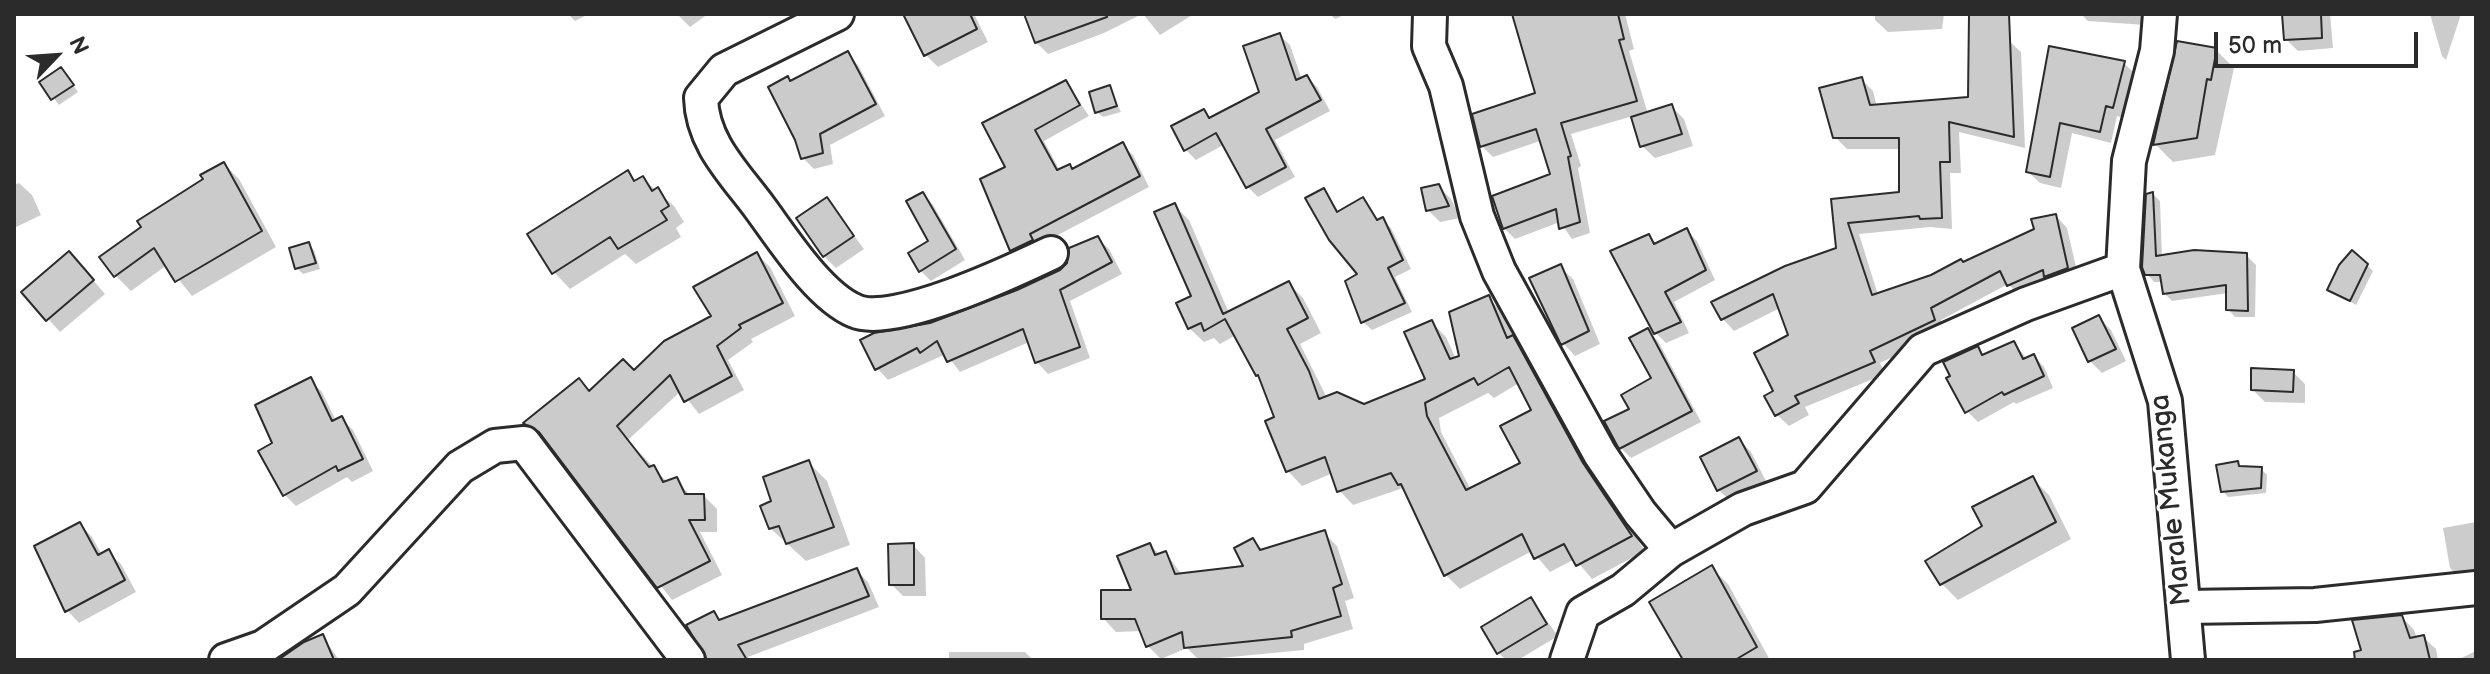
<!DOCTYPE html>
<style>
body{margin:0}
#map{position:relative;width:2490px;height:674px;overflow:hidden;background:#fff;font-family:"Balsamiq Sans",sans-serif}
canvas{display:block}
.frame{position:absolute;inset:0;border:16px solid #2b2b2b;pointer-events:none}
.north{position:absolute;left:16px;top:16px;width:80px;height:80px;-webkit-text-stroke:6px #fff;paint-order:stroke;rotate:65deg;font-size:22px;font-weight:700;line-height:32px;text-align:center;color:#2b2b2b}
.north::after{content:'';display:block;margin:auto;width:28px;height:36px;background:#2b2b2b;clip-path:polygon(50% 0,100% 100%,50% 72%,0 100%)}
.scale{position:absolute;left:2214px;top:32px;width:204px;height:36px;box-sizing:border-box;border:4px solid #2b2b2b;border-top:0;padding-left:10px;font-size:24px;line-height:28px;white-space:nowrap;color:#2b2b2b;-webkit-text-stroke:6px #fff;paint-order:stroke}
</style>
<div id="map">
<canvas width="2490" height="674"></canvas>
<div class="frame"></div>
<div class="north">N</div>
<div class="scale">50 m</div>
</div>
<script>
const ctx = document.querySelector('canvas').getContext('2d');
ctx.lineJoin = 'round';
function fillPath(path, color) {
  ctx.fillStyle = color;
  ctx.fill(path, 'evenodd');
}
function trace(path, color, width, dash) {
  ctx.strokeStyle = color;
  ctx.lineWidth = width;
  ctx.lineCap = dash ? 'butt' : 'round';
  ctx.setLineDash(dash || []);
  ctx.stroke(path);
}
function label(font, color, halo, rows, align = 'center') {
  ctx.font = font + ' "Balsamiq Sans",sans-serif';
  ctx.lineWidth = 6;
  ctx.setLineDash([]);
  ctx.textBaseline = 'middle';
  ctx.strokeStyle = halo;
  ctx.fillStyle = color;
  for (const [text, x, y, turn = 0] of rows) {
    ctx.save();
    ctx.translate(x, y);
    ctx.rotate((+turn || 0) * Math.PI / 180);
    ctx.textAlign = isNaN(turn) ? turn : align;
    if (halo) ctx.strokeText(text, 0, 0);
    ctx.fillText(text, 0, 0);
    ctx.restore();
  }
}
fillPath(new Path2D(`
 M568 14H589L575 21Z
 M677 14H708L690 27Z
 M905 14H974L988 42 938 67 926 55Z
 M1031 14H1142L1104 33 1048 54 1036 42Z
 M1143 14H1194L1160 35Z
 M1330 14H1346L1335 19Z
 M1514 14H1625L1634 49 1629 51 1648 114 1672 107 1684 119 1693 146 1655 158 1642 146 1633 116 1571 134 1581 166 1578 168 1590 233 1572 239 1560 222 1515 239 1504 228 1553 175 1540 141 1493 157 1482 146 1537 95Z
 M1875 14H1944L1942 29 1888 32 1875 20Z
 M2081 14H2146L2145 25 2088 21Z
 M2284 14H2330L2333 48 2298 51 2286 39Z
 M2430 14H2461L2446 60 2442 56Z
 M1279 35 1290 45 1302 80 1307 77 1317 87 1330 111 1275 140 1295 177 1258 197 1248 187 1225 144 1196 160 1185 149 1204 112 1211 119 1261 93Z
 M2009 41 2021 52 2025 148 1959 132 1961 173H1950L1952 229 1930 227 1859 234 1878 295 1964 264 2036 230 2056 216 2067 228 2079 280 2020 296 2008 284 1941 320 1946 331 1880 363 1885 374 1805 407 1809 415 1789 426 1777 415 1776 392 1791 336 1780 308 1734 331 1723 319 1839 249 1833 201 1901 194V149H1847L1835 137 1861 79 1873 91 1877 107 1970 100Z
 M2051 49 2124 63 2136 75 2124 118 2117 116 2111 143 2072 133 2061 188 2040 183 2028 172Z
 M2216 50 2234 68 2215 155 2173 162 2155 144Z
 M847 54 858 65 885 116 830 145 833 164 814 169 803 158 792 83Z
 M67 76 78 92 59 105 42 83Z
 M1066 82 1089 116 1044 141 1060 171 1070 166 1073 170 1122 145 1133 155 1149 187 1039 245 1023 260 1012 250 1008 167Z
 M1109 88 1121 112 1103 117 1097 112Z
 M224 164 239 179 276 247 192 296 167 265 131 291 116 276Z
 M627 173 637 182 643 179 674 206 684 222 676 228 681 237 636 264 625 254 570 289 554 272Z
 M19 183 32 195 41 215 14 228V185Z
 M1439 187 1451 199 1460 218 1440 222 1428 210Z
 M1324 191 1340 213 1363 199 1379 221 1382 220 1391 228 1411 269 1395 277 1412 312 1372 330 1363 322 1360 274Z
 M923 194 933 205 965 260 931 281 920 270 930 242Z
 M2153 194 2160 201 2162 257 2194 252 2248 257 2256 265 2255 317H2235L2228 309V293L2172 301 2164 293 2163 282H2154L2147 274Z
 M827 200 864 249 836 268 824 256Z
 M1175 206 1189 220 1229 313 1289 284 1303 298 1321 333 1300 344 1327 398 1364 406 1428 380 1431 322 1446 337 1456 359 1461 357 1488 298 1503 312 1515 340 1527 352 1597 480 1645 551 1592 579 1575 559 1550 572 1532 551 1460 589 1446 575 1403 488 1353 505 1339 490 1333 473 1302 486 1288 471 1276 418 1262 380 1236 335 1220 344 1214 338 1204 342 1189 328 1193 298ZM1519 383 1533 411 1523 464 1471 490 1441 432 1439 418 1488 393 1494 398Z
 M1687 231 1697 241 1715 280 1674 302 1689 333 1666 343 1656 333 1648 236 1657 245Z
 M1097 238 1109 249 1122 274 1070 301 1090 358 1048 374 1037 362 1029 342 960 372 946 354 888 380 877 368 930 325 1061 271Z
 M308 244 314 250 320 269 303 274 297 268Z
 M2353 252 2373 271 2356 305 2329 289Z
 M757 254 770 267 795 316 751 339 753 342 728 360 744 390 699 414 681 391 628 440 668 483 676 480 691 496H704L717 509V532H700L722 575 672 600 549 441 526 423 579 381 590 392 634 373 714 317Z
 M81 266 105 294 60 332 24 292Z
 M1560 267 1573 279 1600 344 1575 356 1563 343Z
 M2099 318 2111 330 2126 361 2102 373 2090 361Z
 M1647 330 1658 341 1701 422 1631 458 1621 448 1632 410 1654 379Z
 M2014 343 2027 359 2034 356 2044 367 2053 388 2016 404 2014 402 1978 422 1967 411 1952 377 1977 349 1985 356Z
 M2293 372 2305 384V403L2265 402 2253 390Z
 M310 380 322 392 336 421 341 418 353 430 373 471 352 482 347 477 296 506 284 494 275 444Z
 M1739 439 1751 452 1767 483 1731 502 1719 490Z
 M809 463 827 481 850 545 806 561 770 528 774 503Z
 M2237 464 2242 468 2261 469 2267 475 2266 493 2228 497 2223 491Z
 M2032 478 2049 495 2071 539 1958 600 1941 583 1984 527Z
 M2476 522V577L2462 580 2450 568 2443 528Z
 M80 524 92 537 102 555 108 552 121 564 136 592 79 623 67 610Z
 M1324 533 1337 546 1354 598 1345 601 1353 629 1304 644V650L1199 660 1187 648 1161 659 1148 646 1142 631 1116 632 1103 618 1134 592 1150 545 1160 555 1166 553 1182 575 1247 567 1253 540 1264 551Z
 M913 545 925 558 926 596H903L891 584Z
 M1711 568 1728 584 1770 660H1686Z
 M856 570 868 582 879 607 748 657 750 660H708L713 613 722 621Z
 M1531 599 1558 636 1518 660H1506L1498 652Z
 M2402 617 2414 630 2417 638 2423 637 2436 649 2438 660H2344L2365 654Z
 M322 636 339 660H281Z
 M2476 651V660H2457Z
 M949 652H1025L1033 660H949Z`), '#0003');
const building = new Path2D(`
 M903 14H970L977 29 924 56Z
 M1024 14H1107V17L1035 43Z
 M1512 14H1618L1624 39 1619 40 1637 101 1561 123 1571 156 1568 157 1580 222 1559 229 1556 209 1503 229 1492 196 1550 174 1536 129 1480 147 1472 114 1535 93Z
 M1969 14H2009L2014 137 1949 122 1950 162H1940L1942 218 1920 219 1919 216 1848 223 1872 295 1931 275 1961 259 1963 262 2034 229 2031 219 2056 214 2068 268 2044 277 2043 270 2007 286 2000 271 1931 308 1935 320 1870 351 1875 362 1795 396 1799 403 1775 416 1764 396 1773 391 1754 353 1788 335 1773 294 1721 320 1711 302 1785 266 1836 248 1831 199 1899 192V138H1833L1819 88 1862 77 1870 105 1968 97Z
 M2282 14H2321L2322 38 2284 40Z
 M1280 33 1296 80 1307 75 1321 100 1266 129 1286 167 1246 188 1216 133 1184 151 1171 126 1204 109 1209 118 1259 92 1243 46Z
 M2177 41 2217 48 2211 80 2207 79 2197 138 2153 145Z
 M2049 46 2125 61 2113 108 2106 106 2100 132 2060 123 2050 177 2026 172Z
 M848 51 876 104 820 134 823 153 801 159 795 140 768 87 788 76 790 81Z
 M61 67 74 85 51 100 39 82Z
 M1066 80 1080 105 1035 130 1057 170 1070 164 1072 169 1123 142 1140 176 1030 234 1033 240 1010 251 980 179 1005 167 982 123Z
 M1110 85 1117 106 1095 113 1089 92Z
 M1672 104 1682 134 1640 147 1631 117Z
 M224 162 262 231 175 282 154 248 114 277 99 257 141 227 137 221 203 179 200 175Z
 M628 170 634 181 643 176 652 191 658 187 669 206 661 211 667 220 618 249 610 237 552 274 527 234Z
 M1439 184 1449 206 1426 211 1421 188Z
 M1324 188 1337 212 1363 197 1377 220 1383 217 1403 260 1388 268 1405 303 1361 323 1345 281 1357 274 1329 240 1305 198Z
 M923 192 956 249 919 272 908 253 928 241 906 201Z
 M2153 192 2156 256 2194 250 2247 253 2248 311 2226 310V285L2163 294 2160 275H2145L2142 267 2146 194Z
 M827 197 854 236 823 257 796 218Z
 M1175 203 1223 314 1289 281 1308 318 1287 329 1309 371 1319 399 1337 392 1364 404 1425 379 1404 332 1432 320 1450 359 1459 356 1449 312 1489 295 1507 338 1513 335 1583 463 1632 536 1576 566 1564 544 1534 559 1522 534 1444 576 1401 484 1398 485 1391 473 1337 492 1325 457 1286 472 1265 421 1274 417 1258 375 1256 376 1225 319 1204 331 1201 323 1188 329 1176 303 1191 296 1154 212ZM1509 367 1531 410 1500 426 1520 463 1466 490 1427 416 1425 403 1474 378 1478 385Z
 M1687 228 1706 270 1665 292 1681 322 1654 334 1610 251 1649 234 1654 244Z
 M1098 236 1112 262 1060 290 1080 347 1035 363 1023 329 947 362 937 341 920 353 917 348 875 370 860 340 874 333 930 323 1017 290 1060 270 1067 263 1069 248Z
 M309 242 316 263 295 269 289 248Z
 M2352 250 2368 264 2350 301 2327 290 2339 265Z
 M69 251 94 280 46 321 21 292Z
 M757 252 783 303 739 325 741 328 717 346 732 376 684 402 670 375 617 426 649 467 654 465 663 482 677 477 685 494H704L705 520H689L710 561 657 588 539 432 523 423 579 378 589 391 623 359 634 370 664 341 711 316 693 287Z
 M1561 264 1589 331 1561 345 1529 278Z
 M2099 315 2116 349 2088 362 2072 328Z
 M1648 328 1692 411 1619 449 1604 421 1629 409 1621 395 1651 378 1629 338Z
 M2014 341 2023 359 2034 354 2044 376 2004 395 2002 392 1965 413 1946 378 1950 376 1943 362 1978 346 1982 355Z
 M2251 368 2294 370 2293 392 2251 390Z
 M311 377 332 421 342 416 363 459 338 471 336 466 283 496 258 451 272 443 255 405Z
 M1739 437 1757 471 1717 491 1700 457Z
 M809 460 834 527 786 544 779 526 769 529 760 506 771 501 763 477Z
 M2238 461 2239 466 2262 467 2261 488 2221 492 2216 465Z
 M2033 476 2056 522 1940 585 1925 561 1982 526 1972 507Z
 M80 522 98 555 109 549 125 580 65 612 34 546Z
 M1325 530 1342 584 1333 588 1341 616 1291 631 1292 637 1184 648 1182 632 1146 647 1135 619H1101V590H1131L1117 556 1150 543 1155 555 1166 551 1175 574 1243 566 1234 548 1253 538 1260 550Z
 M914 543V585H889L888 544Z
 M1712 565 1757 647 1735 660H1683L1649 602Z
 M857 568 869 596 738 645 747 660H707L686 625 714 611 719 620Z
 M1531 597 1547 624 1497 654 1481 627Z
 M2402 615 2410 638 2424 635 2430 660H2355L2354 652 2361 650 2352 620Z
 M323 634 334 660H278L304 642Z`);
fillPath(building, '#cbcbcb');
trace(building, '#2b2b2b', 2);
const minor = new Path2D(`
 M837 14 724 70 701 98C702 143 735 174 760 208 783 239 819 296 855 311 893 328 1013 271 1051 253
 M1430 14 1429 46 1446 86 1477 216 1499 271 1600 454 1640 513 1671 550
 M2160 14 2157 51 2129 161 2123 269 2165 401 2188 660
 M2184 607 2315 605 2476 588
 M226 660 263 647 347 590 460 467 495 446 524 443 688 660
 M1567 660 1583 613 1623 590 1671 550 1743 509 1805 487 1923 350 2026 304 2123 269`);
trace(minor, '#2b2b2b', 38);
trace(minor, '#fff', 32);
label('28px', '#2b2b2b', '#fff', [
 ["Marale Mukanga",2172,500,-96]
]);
</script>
